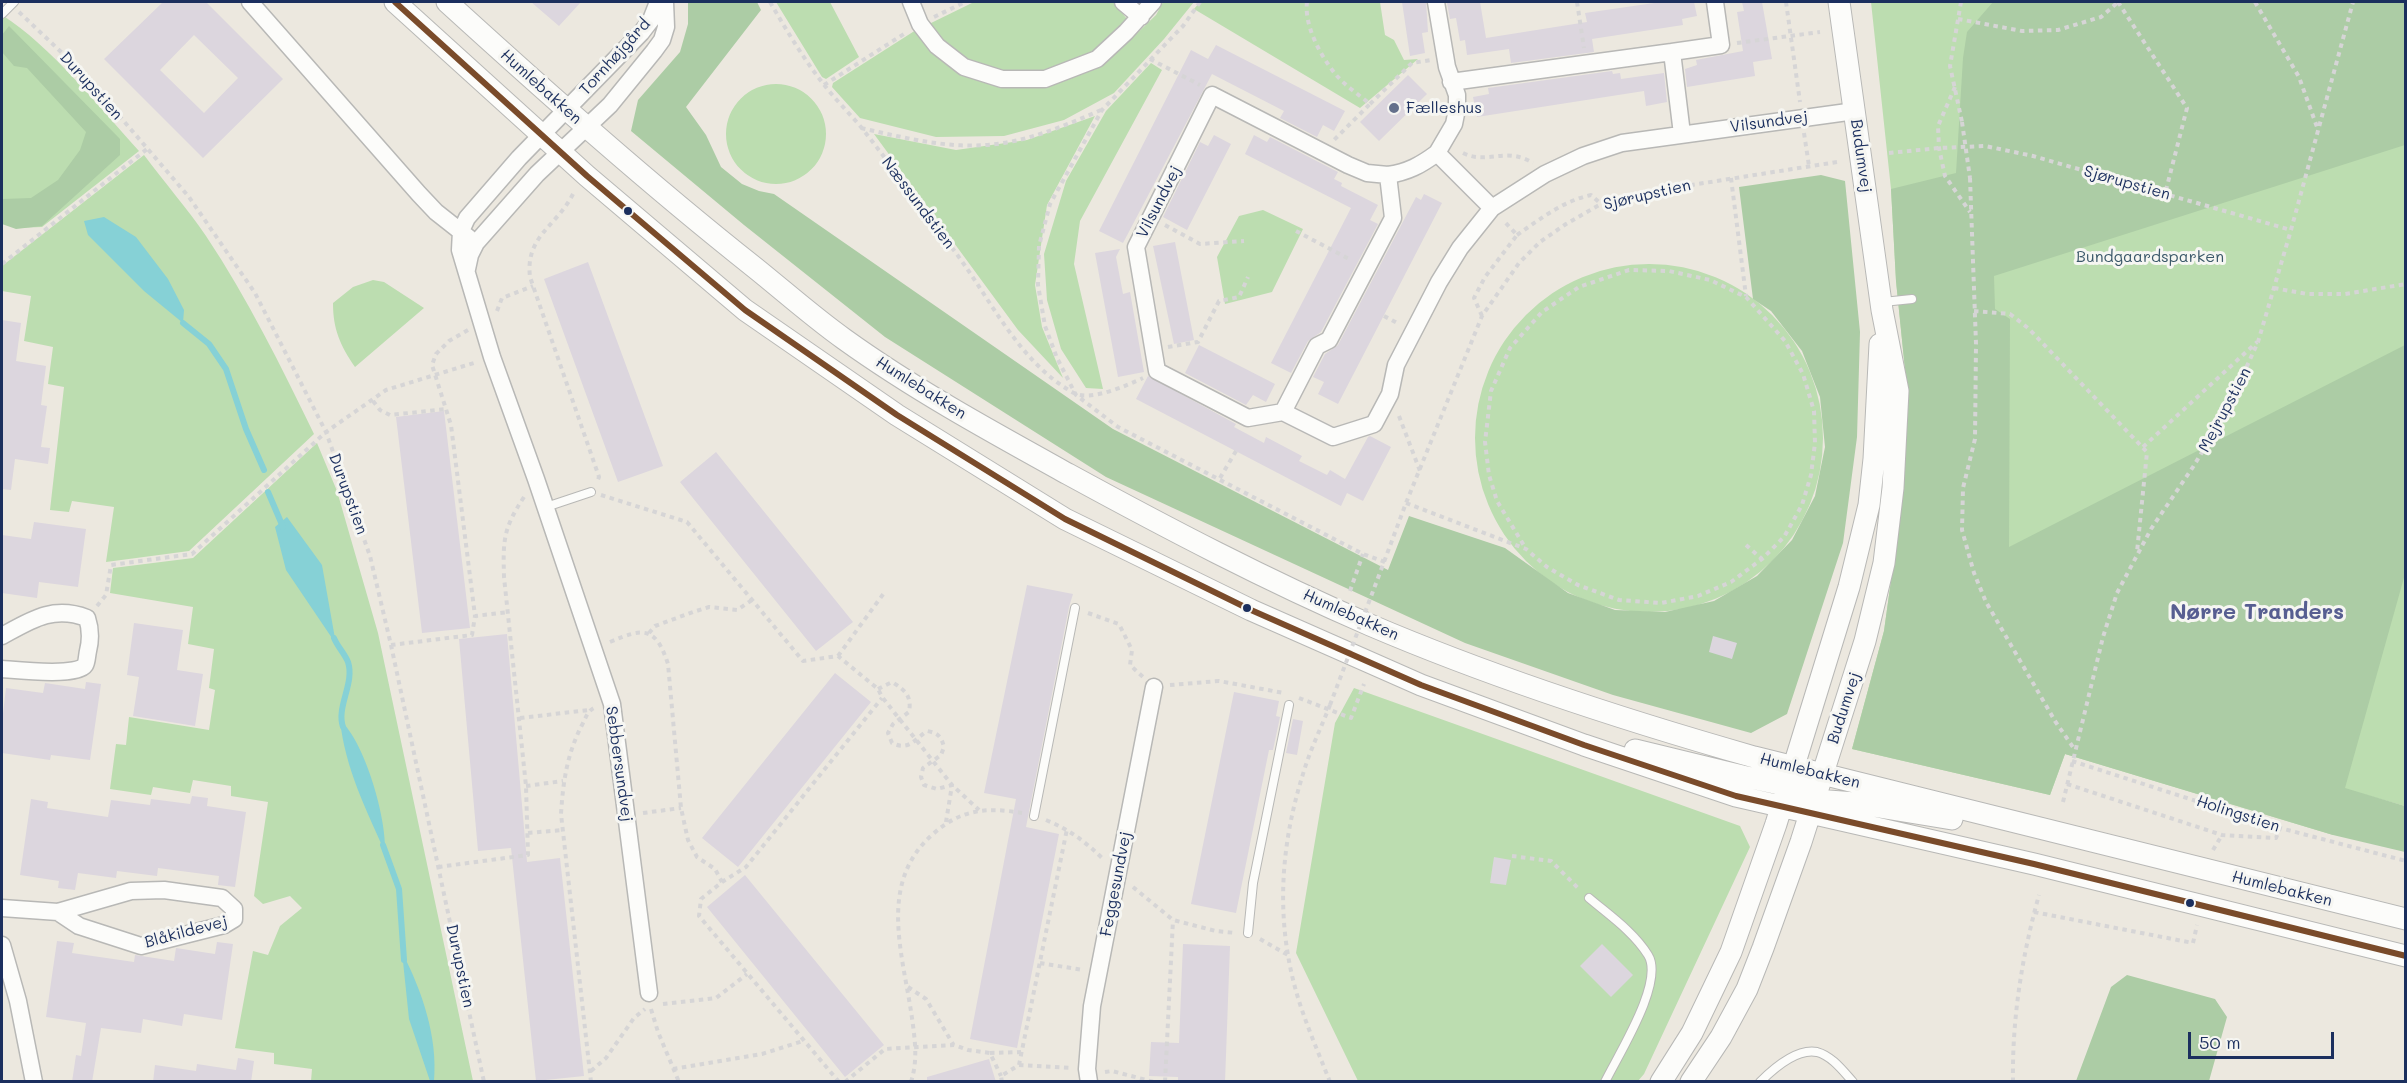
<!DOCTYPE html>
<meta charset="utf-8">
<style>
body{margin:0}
#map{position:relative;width:2407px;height:1083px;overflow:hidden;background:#ece8df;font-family:Mali,sans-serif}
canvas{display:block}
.frame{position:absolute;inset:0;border:3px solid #1b2f5e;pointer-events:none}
.scale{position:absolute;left:2188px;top:1032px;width:146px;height:27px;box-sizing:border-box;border:3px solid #1b2f5e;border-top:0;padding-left:8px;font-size:18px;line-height:21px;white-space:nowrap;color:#1b2f5e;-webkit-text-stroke:4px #f6f6f2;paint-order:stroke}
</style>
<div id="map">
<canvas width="2407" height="1083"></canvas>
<div class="frame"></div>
<div class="scale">50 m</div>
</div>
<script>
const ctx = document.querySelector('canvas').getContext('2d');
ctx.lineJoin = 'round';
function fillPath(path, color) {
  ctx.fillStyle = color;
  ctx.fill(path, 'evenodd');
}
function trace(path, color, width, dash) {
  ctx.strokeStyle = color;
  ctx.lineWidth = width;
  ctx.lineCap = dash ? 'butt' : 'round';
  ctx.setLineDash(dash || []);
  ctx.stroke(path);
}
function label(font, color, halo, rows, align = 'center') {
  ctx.font = font + ' Mali,sans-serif';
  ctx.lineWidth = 6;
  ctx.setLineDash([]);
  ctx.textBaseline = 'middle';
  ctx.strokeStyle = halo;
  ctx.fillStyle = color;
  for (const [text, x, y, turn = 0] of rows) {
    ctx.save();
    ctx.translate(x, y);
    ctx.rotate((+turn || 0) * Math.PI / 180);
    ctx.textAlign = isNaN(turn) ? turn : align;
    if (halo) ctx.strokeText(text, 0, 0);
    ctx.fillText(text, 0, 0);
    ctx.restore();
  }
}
fillPath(new Path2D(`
 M776 2H830L859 57 826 79 822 77Z
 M974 2H1113L1127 19 1092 56 1039 74 1005 73 968 62 940 41 929 24Z
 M1163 2H1194L1164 39 1114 93 1064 120 1004 136 936 137 860 118 832 87 833 83 916 30 961 74 1006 88 1051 84 1096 64 1128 42 1156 15Z
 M1200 2H1380L1385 35 1394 40 1404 60 1418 59 1360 108 1194 9Z
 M1871 2H2405V806L2345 789 2333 835 2065 754 2050 795 1852 749 1884 631 1904 487 1907 389 1896 281 1891 189Z
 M2 15C51 46 99 107 139 151L42 227 15 228 2 222Z
 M1151 63 1162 70 1080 221 1074 264 1103 389 1086 388 1061 349 1047 300 1044 254 1066 181 1106 111Z
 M726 134a50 50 0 1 1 100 0a50 50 0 1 1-100 0Z
 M1095 116 1047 205 1035 285 1042 327 1063 378 1018 330 874 134 956 150 1027 140Z
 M144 155C164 182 187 208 206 236 248 299 281 366 314 434L189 551 106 562 114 507 72 501 69 512 50 510 64 387 48 384 53 347 24 341 31 296 2 291V266Z
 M1263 210 1303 229 1272 292 1225 304 1217 257 1239 216Z
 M1475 438a174 174 0 1 1 348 0a174 174 0 1 1-348 0Z
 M373 280 384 282 424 308 355 367C340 345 333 329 333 303L353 287Z
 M317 443 337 491 378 633 473 1081H311L312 1069 274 1064V1053L235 1048 253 951 268 955 280 926 302 908 290 896 263 904 254 896 268 802 231 796V786L193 780 190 793 153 787 151 795 110 789 116 744 126 745 129 717 209 730 215 690 209 688 214 649 188 644 193 607 110 593 113 568 193 558Z
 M1354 688 1740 826 1750 847 1644 1074 1638 1081H1358L1296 953 1335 723Z`), '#bcddb0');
fillPath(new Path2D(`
 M688 2H757L761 10 686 107 706 135 721 167 742 184 759 191 774 194 1113 429 1388 570 1409 516 1505 548 1568 593 1615 610 1665 612 1714 601 1757 576 1792 540 1815 496 1825 447 1820 397 1802 351 1771 311 1753 299 1739 187 1821 175 1845 181 1860 332 1857 437 1843 543 1787 714 1751 733 1613 695 1465 643 1106 477 885 337 744 225 631 131 638 100 680 52 688 24Z
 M1993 2H2405V145L1994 276 1995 309 2010 319 2009 547 2405 345V574L2345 788 2405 806V852L2333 835 2065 754 2050 795 1852 749 1884 631 1904 487 1907 389 1896 281 1891 189 1956 173 1963 58 1967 32Z
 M9 26 120 139V155L42 226 16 229 2 224V199L31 198 58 180 80 150 86 132 27 68 14 66 2 52V35Z
 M2127 975 2215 999 2227 1017 2209 1081H2076L2111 987Z`), '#accca5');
fillPath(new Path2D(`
 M104 217 136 237 168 279 184 310 183 323 144 291 88 235 84 221Z
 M287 517 322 565 336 644 286 570 275 527Z
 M340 720C365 742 387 819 385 852 366 809 345 768 340 720Z
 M402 952C422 991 438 1037 434 1081H430L409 1019Z`), '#86d1d6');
trace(new Path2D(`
 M183 323 209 344 226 369 246 429 264 470
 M268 492 283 527
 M334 638C337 646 345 654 348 662 355 683 336 707 343 727
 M383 845 399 889 404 960`), '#86d1d6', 6);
fillPath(new Path2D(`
 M163 2H206L283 79 203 158 104 59ZM194 35 238 78 204 113 160 70Z
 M531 2H581L559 26Z
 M1402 2H1426L1428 32 1422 33 1425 53 1410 56Z
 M1457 2H1480L1486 38 1587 22 1585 13 1661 2H1694L1697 16 1682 19 1683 25 1592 39 1594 52 1511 63 1509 49 1467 55 1465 40 1460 41 1456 18 1450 19 1447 3Z
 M1742 2H1762L1772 59 1753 62 1755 76 1687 87 1685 69 1697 65 1696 60 1743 51 1737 12 1744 11Z
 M1216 45 1345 111 1334 131 1323 125 1317 137 1280 118 1284 111 1212 74 1123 243 1099 231 1191 50 1208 59Z
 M1612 71 1613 74 1620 73 1621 79 1664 73 1667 102 1646 106 1644 91 1477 117 1473 97 1489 94 1488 88Z
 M1408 75 1427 94 1379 141 1360 122Z
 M1214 135 1231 144 1187 230 1163 217 1200 142 1208 146Z
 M1254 135 1267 142 1270 137 1338 172 1334 179 1342 183 1341 186 1378 205 1370 220 1378 224 1321 332 1308 341 1291 373 1271 363 1351 208 1245 154Z
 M1424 194 1442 203 1338 404 1318 394 1324 382 1313 377 1325 354 1338 345 1416 197 1421 200Z
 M1175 242 1194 340 1174 344 1153 246Z
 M1120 249 1116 257 1123 294 1130 292 1144 372 1118 377 1095 253Z
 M588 262 663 466 618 482 544 279Z
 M2 320 21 323 16 361 46 366 41 405 47 406 41 447 50 448 48 464 15 459 11 490 2 489Z
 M1199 345 1275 384 1266 402 1253 395 1246 405 1185 373Z
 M1148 376 1236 424 1234 427 1264 443 1266 437 1302 456 1299 461 1327 475 1330 470 1345 479 1368 437 1370 436 1391 447 1363 501 1347 493 1341 506 1136 399Z
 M444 411 470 628 422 633 396 417Z
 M716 452 853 622 816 651 680 482Z
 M34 522 86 529 78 587 39 582 37 598 2 593V535L31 539Z
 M1027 585 1073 594 1069 607 1026 827 1059 834 1017 1048 970 1039 1016 799 984 793Z
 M134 623 183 630 177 670 203 674 195 726 133 716 139 677 127 675Z
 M507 634 527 862 560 858 584 1076 536 1081 511 848 478 851 459 639Z
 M1713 636 1737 643 1732 659 1709 652Z
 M835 673 871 702 738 867 702 838Z
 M86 682 101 684 90 760 51 755 50 760 2 753V722L6 688 43 693 45 683 85 689Z
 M1234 692 1279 701 1276 716 1280 717 1273 750H1269L1236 913 1191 904Z
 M1293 719 1303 721 1297 755 1286 753Z
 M192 796 208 798 207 806 246 812 235 887 218 885 219 876 158 868 157 876 117 871 116 878 78 873 75 890 58 888 59 881 20 875 31 799 48 802 47 808 108 817 111 800 150 805 151 799 190 804Z
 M1494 857 1511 860 1506 885 1490 883Z
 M745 875 884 1045 845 1077 707 907Z
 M57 941 74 943 72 953 134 962 135 955 174 961 176 948 215 954 217 942 233 944 222 1020 184 1014 182 1026 143 1019 141 1033 101 1028 92 1082H72L76 1055 81 1056 86 1023 46 1017Z
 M1183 944 1230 946 1225 1082H1178V1077L1149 1076 1151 1042 1179 1043Z
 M1602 944 1633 975 1611 997 1580 966Z
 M238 1058 254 1061 251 1082H153L155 1065 196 1071 197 1064 236 1070Z
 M989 1059 996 1082H927V1077Z`), '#dcd6de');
const service = new Path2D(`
 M2 14 14 2
 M1883 302 1912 299
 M546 507 591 492
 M1034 816 1075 608
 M1589 898C1609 915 1634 932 1648 955 1665 982 1618 1055 1605 1082
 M1248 933 1253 883 1289 705
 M1760 1082C1773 1069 1797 1048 1817 1052 1832 1056 1843 1071 1853 1082`);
const minor = new Path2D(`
 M250 2 419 194 436 212 469 238
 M911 2 920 24 937 46 964 67 1002 79H1045L1097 59 1126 32 1153 2
 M1123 2 1141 17
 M1436 2 1447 67 1457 95V109L1454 124 1437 153 1492 208
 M1451 82 1672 52
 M1682 134 1672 52 1721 45 1715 2
 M1388 175 1367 173 1348 165 1212 95 1136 247 1157 371 1248 418 1283 412 1317 346 1329 340 1393 218 1388 175C1408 172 1421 165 1437 153
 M467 269 470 255 476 243 537 174 610 105 654 51 662 40 666 27 665 2
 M1283 412 1333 437 1374 424 1390 394 1396 365 1439 282 1460 248 1492 208 1545 174 1583 156 1622 143 1855 111
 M2 636C31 620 53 605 87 618 91 630 91 639 88 651 87 655 87 662 85 665 78 677 16 670 2 669
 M2 908 58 912 131 891 164 890 222 898 234 909V919L224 925 141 946 79 926 58 912
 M2 945 18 1001 34 1082
 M649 993 612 704 536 479 492 357 460 250 461 231 467 218 519 158 641 33 651 20 658 2
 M1089 1082 1087 1069 1092 1006 1154 687`);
const tertiary = new Path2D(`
 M395 2 587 176 745 310 897 415 1065 519 1251 610 1421 685 1584 745 1736 796 2034 864 2406 956
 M447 2C547 93 648 183 754 267 784 291 813 317 844 339 915 390 992 432 1068 474 1167 528 1266 580 1370 625 1494 678 1624 720 1754 757L2406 919
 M1635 750 1742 776 1789 786 1801 785
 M1802 799 1855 803 1952 819
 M1661 1082 1692 1033 1731 952 1776 824 1849 587 1869 505 1874 459 1880 344
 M1691 1082 1721 1037 1747 989 1763 948 1801 842 1865 641 1884 563 1893 488 1898 391 1882 310 1839 2`);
trace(service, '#b8b8b6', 10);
trace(minor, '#b8b8b6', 19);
trace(tertiary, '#b8b8b6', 23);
trace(new Path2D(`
 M770 2C787 31 804 60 825 86 836 100 849 113 861 127 891 165 920 205 949 244 988 293 1017 362 1074 393 1090 402 1128 385 1143 378
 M1200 2 1183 26 1102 110 1050 204 1039 246 1038 285 1045 326 1057 358 1076 395 1118 427 1363 554 1385 562
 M1307 2C1304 26 1321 57 1337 76 1346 86 1359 95 1370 104L1334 140
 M1577 2 1584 48
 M1786 2 1800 102
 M1961 2 1950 66 1962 122
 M2118 2 2187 108 2165 194
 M2255 2 2299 77 2317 127
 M19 12 79 69 189 197 255 293 326 432 370 556 391 645 484 1082
 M934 17 965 2
 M1958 19 2022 31 2058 30 2101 17 2118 2
 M1737 43 1820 32
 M1150 59 1200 85
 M824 85 907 32
 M1955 87 1938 126 1939 148 1945 176 1970 212
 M1370 104 1412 63 1431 60
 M861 128C910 139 959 152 1009 142 1041 136 1071 123 1101 110
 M1804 133 1809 166
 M1463 153C1487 165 1506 146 1533 163
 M1889 153 1939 148 1985 146 2033 156 2291 230
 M1731 178 1746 296
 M1970 178 1976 344 1975 439 1963 488 1962 530 1974 573 1986 602 2055 721 2075 750
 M573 194C557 226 525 236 530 277L599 477 597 482
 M1165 225 1200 244 1244 241
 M1296 231 1351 260
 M1517 235C1540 219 1563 201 1591 195L1601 204
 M2 264 147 149
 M2274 288 2307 294H2345L2406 284
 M497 311 502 298 533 286
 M1974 311 2010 314 2028 328 2147 452 2137 552
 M1384 316 1399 324
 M1482 316 1474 298 1485 277 1517 235 1503 220
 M468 330 449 341 436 354 432 365 451 425 475 616 509 612
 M1168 347 1198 342 1219 301 1239 297 1248 277
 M373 401 380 410 390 415 447 409
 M1399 416 1420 471
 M2143 447 2257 342
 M1220 478 1236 451
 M601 495 687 522 803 661 838 656 878 689 882 697 952 785 946 822
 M1406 503 1526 549 1547 567 1578 585 1619 600 1661 603 1698 596 1731 582 1762 559 1784 537 1802 505 1811 475 1815 443 1814 411 1803 374 1785 341 1746 297 1710 280 1669 271 1629 270 1579 287 1542 312 1510 348 1491 391 1485 442 1489 475 1497 501 1526 549
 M1746 545 1762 559
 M1381 570 1406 503 1482 316 1519 263 1540 242 1566 224 1601 204 1647 192 1837 162
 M1350 591 1363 554
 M97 606 106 595 111 565 192 554 326 432 386 390 477 362
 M1088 613 1119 624 1132 650 1130 665 1143 677
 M649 633 655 626 693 612 709 607 737 610 752 600
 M610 642C644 627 656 627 668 664L681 808 688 840 697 857 715 869 722 882
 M391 645 472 635 475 616
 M838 656 884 593
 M1170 685 1219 681 1284 693
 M878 689 892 682C905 690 912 696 909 712L893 724 888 733 892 743C909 751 914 740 927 731 938 733 941 736 944 747L941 755 923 768 921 777 924 785 937 789 952 785 979 810
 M1299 698 1351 718 1364 684
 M520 718 589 710
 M2072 761 2280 828 2406 861
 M2067 784 2222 835 2276 838 2280 828
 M526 786 563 781
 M2063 802 2103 637 2117 593 2151 529 2193 467 2224 416 2258 342 2291 230 2353 2
 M643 813 681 808
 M1046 820C1070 830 1086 842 1104 860
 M528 833 563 830
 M2213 850 2222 835
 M1512 856 1551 861 1580 890
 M438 867 528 855 526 786 504 577C503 540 503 529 524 497
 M1133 887 1173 920 1216 931 1236 933
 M2034 912 2193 943 2197 925
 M1260 939 1288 955
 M1040 963 1083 970
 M908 987 926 999 953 1044
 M663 1004 716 998 747 974
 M651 1009 658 1032 679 1082
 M990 1053 1021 1052
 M1019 1065 1072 1068
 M673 1069 762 1054 803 1041
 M591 1071 606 1058 634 1018 645 1009
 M1105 1072 1112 1071 1154 1082
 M591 1082 561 814C563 782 567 754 582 725 586 717 588 710 596 707
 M839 1082 699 916 701 899 722 882 746 867 882 698
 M845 1082 885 1049 954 1045 968 1050 990 1053 1001 1076
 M911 1082C918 1060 915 1040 912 1018 903 954 877 883 933 834 961 809 987 807 1022 813
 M1002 1082 1001 1076 1019 1065 1067 829
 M1165 1082 1173 920
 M1330 1082C1321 1059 1311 1036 1303 1013 1275 934 1278 853 1303 774 1310 750 1321 728 1330 705
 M2013 1082C2012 1018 2022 956 2039 895`), '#d6d5d6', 4, [4.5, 4.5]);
trace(service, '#fcfcfa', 8);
trace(minor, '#fcfcfa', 16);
trace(tertiary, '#fcfcfa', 21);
trace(new Path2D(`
 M1962 122 1970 178
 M1330 705 1381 570`), '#d6d5d6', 4, [4.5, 4.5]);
trace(new Path2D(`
 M395 2 587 176 745 310 897 415 1065 519 1251 610 1421 685 1584 745 1736 796 2034 864 2406 956`), '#7a4b2a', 6);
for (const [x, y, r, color] of [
 [1394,108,6,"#64708b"],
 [628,211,5,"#1b2f5e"],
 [1247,608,5,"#1b2f5e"],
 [2190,903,5,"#1b2f5e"]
]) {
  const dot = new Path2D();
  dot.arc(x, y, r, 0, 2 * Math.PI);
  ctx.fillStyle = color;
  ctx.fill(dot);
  trace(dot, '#f6f6f2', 2);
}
label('16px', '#1b2f5e', '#f6f6f2', [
 ["Tornhøjgård",615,57,-48],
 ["Durupstien",91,86,48],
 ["Humlebakken",541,87,42],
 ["Vilsundvej",1769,122,-8],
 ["Budumvej",1861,156,82],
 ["Sjørupstien",2127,183,16],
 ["Sjørupstien",1647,195,-13],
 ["Vilsundvej",1159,202,-63],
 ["Næssundstien",918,203,53],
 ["Humlebakken",921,388,32],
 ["Mejrupstien",2225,410,-62],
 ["Durupstien",348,494,70],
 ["Humlebakken",1351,615,24],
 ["Budumvej",1844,708,-72],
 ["Sebbersundvej",619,764,82],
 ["Humlebakken",1810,771,14],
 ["Holingstien",2238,814,18],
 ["Feggesundvej",1116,884,-79],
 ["Humlebakken",2282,889,14],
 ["Blåkildevej",186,932,-15],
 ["Durupstien",460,966,78]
]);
label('16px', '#1b2f5e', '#f6f6f2', [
 ["Fælleshus",1406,108]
], 'left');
label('16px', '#3a5869', '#f6f6f2', [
 ["Bundgaardsparken",2150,257]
]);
label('bold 22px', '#575e91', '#f6f6f2', [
 ["Nørre Tranders",2257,612]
]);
</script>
